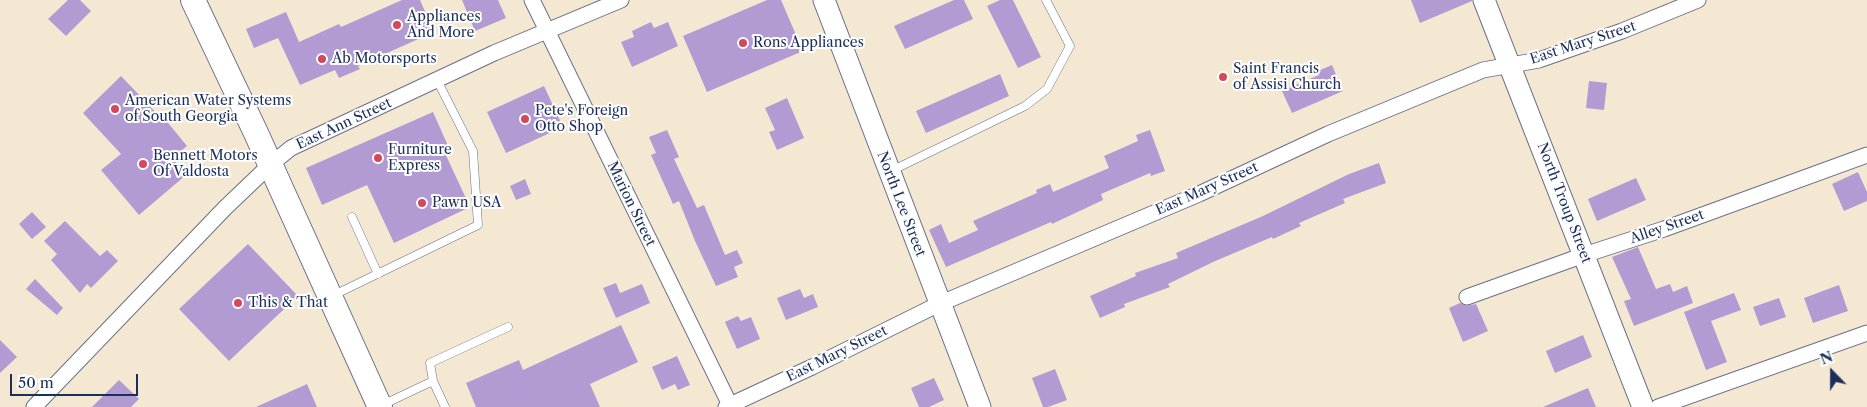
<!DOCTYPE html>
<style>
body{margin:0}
#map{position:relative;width:1867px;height:407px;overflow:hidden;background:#f4e8d2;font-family:"Libre Caslon Text",serif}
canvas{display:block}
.north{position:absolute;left:1807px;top:347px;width:50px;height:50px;-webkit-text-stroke:4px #fff;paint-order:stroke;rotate:338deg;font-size:14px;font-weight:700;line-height:20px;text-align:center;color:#1b2f5e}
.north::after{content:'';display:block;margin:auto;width:18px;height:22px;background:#1b2f5e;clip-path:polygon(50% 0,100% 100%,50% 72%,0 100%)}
.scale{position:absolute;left:10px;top:374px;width:128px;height:22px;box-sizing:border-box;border:2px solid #1b2f5e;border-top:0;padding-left:6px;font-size:15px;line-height:18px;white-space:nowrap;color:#1b2f5e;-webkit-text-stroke:4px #fff;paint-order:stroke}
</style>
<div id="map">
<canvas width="1867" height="407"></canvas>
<div class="north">N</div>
<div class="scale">50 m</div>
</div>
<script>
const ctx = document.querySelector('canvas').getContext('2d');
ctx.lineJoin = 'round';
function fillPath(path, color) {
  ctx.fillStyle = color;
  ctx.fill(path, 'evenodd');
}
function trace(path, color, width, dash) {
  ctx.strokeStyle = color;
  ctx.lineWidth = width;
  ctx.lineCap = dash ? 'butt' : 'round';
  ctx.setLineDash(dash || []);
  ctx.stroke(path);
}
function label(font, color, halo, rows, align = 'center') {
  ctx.font = font + ' "Libre Caslon Text",serif';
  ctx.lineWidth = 4;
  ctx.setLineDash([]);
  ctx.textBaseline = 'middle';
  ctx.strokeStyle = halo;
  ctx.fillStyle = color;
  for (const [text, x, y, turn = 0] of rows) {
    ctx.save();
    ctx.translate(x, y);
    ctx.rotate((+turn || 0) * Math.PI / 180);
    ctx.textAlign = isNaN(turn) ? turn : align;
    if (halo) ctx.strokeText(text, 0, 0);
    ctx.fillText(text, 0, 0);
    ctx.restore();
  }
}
fillPath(new Path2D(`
 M68 0H80L91 11 66 36 48 19Z
 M402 0H420L434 32 358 66 360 69 339 78 335 70 300 85 278 38 254 48 246 29 286 12 299 42 339 24 341 27Z
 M462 0H498L506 18 475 31Z
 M767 0H781L803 51 707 92 683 36Z
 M954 0H964L973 19 905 49 894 26Z
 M1000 0H1013L1041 57 1018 68 987 6Z
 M1411 0H1472V1L1420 23Z
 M651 22 654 28 668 22 678 46 632 67 621 42 634 37 632 31Z
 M1332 65 1343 91 1292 113 1282 91 1319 75 1318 71Z
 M1000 74 1009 96 926 133 916 111Z
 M121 76 162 119 164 118 187 146 172 158 186 175 139 215 101 170 121 154 83 113Z
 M1589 81 1607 83 1604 110 1586 108Z
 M544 86 563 127 506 153 487 112Z
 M787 98 804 138 777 150 769 132 775 130 765 108Z
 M433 112 449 148 444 151 470 207 394 243 367 185 322 205 306 168Z
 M667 130 679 157 674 159 697 208 704 205 725 255 737 250 743 263 734 267 738 277 716 286 695 241 679 201 673 204 651 155 656 153 649 137Z
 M1150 130 1165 171 1151 176 1150 173 1101 194 1103 200 1052 224 1051 222 946 267 929 230 941 224 949 243 978 230 973 221 1037 193 1036 190 1050 184 1053 192 1109 168 1104 156 1138 141 1136 135Z
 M1379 163 1386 183 1343 199 1345 203 1299 223 1301 226 1273 239 1272 237 1213 262 1168 284 1170 287 1124 304 1125 307 1100 318 1090 296 1136 276 1135 273 1178 258 1176 253 1263 216 1349 174Z
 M1858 172 1867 192V201L1844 211 1832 184Z
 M1636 178 1646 200 1597 221 1588 199Z
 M525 179 531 194 516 200 510 186Z
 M32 212 46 227 32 239 19 224Z
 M65 221 100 256 107 250 118 261 91 288 87 284 80 293 51 260 57 254 44 241Z
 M248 244 298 296 229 361 179 309Z
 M1638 247 1656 289 1670 284 1673 292 1687 286 1693 303 1634 326 1624 301 1631 299 1612 257Z
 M35 279 63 308 57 315 26 289Z
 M616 283 620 293 642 284 650 303 616 318 603 288Z
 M1839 285 1848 311 1813 323 1804 298Z
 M800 289 804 298 813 294 818 307 786 320 777 298Z
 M1734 293 1741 310 1711 321 1727 362 1706 370 1684 312Z
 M1779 298 1786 317 1760 326 1753 307Z
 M1460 303 1466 306 1476 304 1488 331 1463 342 1449 308Z
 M738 316 741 321 751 317 760 339 737 349 725 322Z
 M621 325 638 362 590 384 600 407H476L466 383 519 360 523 370Z
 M1583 335 1592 357 1555 373 1546 351Z
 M0 340 17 357 0 373Z
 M677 356 690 385 678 390 675 384 662 390 652 367Z
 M1055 369 1067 400 1048 407H1043L1032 378Z
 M934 378 944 400 929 407H919L911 388Z
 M119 380 139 399 131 407H92Z
 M307 384 317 407H256Z
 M1588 388 1596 407H1543Z`), '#b29bd3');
const lane = new Path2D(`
 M891 171 1025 106 1047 89 1070 46 1046 0
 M352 217 378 274
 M332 296 478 225 473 151 437 80
 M433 381 430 363 508 327
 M382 405 433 381 445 407`);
const street = new Path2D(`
 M532 0 731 407
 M1467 297 1584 255 1664 229 1867 155
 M34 407 225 208 270 165 291 148 494 53 621 0
 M726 407 812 367 939 304 1199 194 1328 134 1483 70 1539 60 1622 31 1698 0
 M1658 407 1867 333`);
const secondary = new Path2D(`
 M824 0 980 407
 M1484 0 1643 407`);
const primary = new Path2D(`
 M193 0 256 133 380 407`);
trace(lane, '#677087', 9);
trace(street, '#677087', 17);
trace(secondary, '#677087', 23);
trace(primary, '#677087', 26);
trace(lane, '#fff', 8);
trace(street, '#fff', 15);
trace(secondary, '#fff', 21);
trace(primary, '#fff', 24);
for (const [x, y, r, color] of [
 [397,25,5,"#d1495b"],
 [743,43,5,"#d1495b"],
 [322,59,5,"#d1495b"],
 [1223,77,5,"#d1495b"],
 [115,109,5,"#d1495b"],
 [525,119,5,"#d1495b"],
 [378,158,5,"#d1495b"],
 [143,164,5,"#d1495b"],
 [422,203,5,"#d1495b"],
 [238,303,5,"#d1495b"]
]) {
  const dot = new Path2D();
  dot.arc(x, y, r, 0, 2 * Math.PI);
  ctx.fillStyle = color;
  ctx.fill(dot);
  trace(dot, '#fff', 2);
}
label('14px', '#1b2f5e', '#fff', [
 ["Appliances",407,17],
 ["And More",407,33],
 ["Rons Appliances",753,43],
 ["Ab Motorsports",332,59],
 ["Saint Francis",1233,69],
 ["of Assisi Church",1233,85],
 ["American Water Systems",125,101],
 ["of South Georgia",125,117],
 ["Pete's Foreign",535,111],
 ["Otto Shop",535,127],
 ["Furniture",388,150],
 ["Express",388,166],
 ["Bennett Motors",153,156],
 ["Of Valdosta",153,172],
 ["Pawn USA",432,203],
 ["This & That",248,303]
], 'left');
label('14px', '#1b2f5e', '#fff', [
 ["East Mary Street",1583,43,-18],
 ["East Ann Street",344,124,-25],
 ["East Mary Street",1207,189,-24],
 ["North Troup Street",1564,203,69],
 ["Marion Street",631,204,64],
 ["North Lee Street",901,204,69],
 ["Alley Street",1667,227,-19],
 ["East Mary Street",837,354,-26]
]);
</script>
